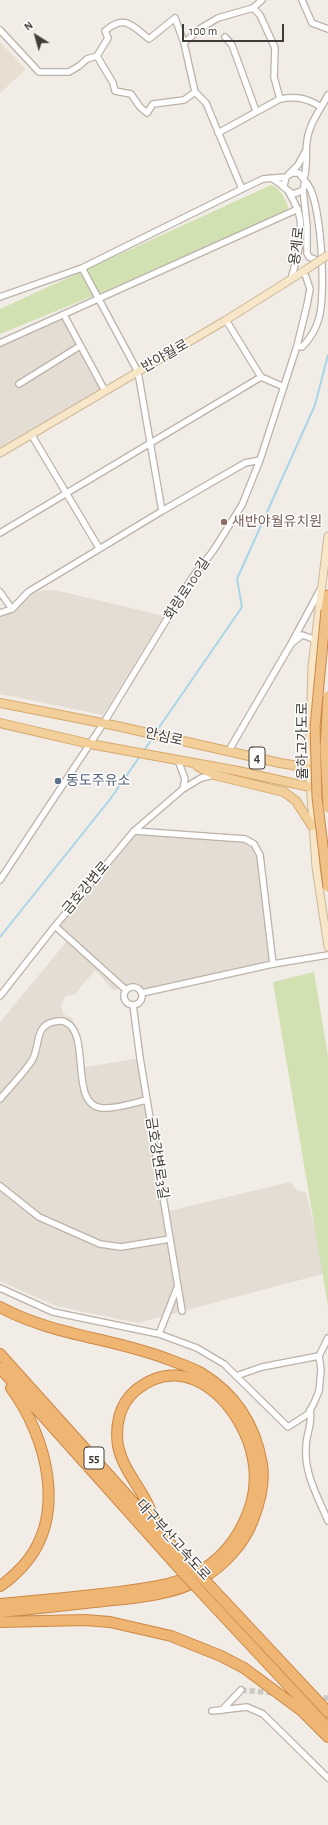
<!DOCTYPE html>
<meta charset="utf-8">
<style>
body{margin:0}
#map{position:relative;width:328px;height:1825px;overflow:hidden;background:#f1ece6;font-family:"Alegreya Sans",sans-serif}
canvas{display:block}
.north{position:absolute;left:16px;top:16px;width:40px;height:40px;-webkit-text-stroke:3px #fff;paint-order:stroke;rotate:323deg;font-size:11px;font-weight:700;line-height:16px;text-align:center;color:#423c36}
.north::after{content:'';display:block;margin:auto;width:14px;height:18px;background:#423c36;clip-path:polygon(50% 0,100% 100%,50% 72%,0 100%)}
.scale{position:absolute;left:182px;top:24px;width:102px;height:18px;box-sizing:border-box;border:2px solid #423c36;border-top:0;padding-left:5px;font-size:12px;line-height:14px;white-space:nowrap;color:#423c36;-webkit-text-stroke:3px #fff;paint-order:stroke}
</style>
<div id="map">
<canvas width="328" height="1825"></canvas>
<div class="north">N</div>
<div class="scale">100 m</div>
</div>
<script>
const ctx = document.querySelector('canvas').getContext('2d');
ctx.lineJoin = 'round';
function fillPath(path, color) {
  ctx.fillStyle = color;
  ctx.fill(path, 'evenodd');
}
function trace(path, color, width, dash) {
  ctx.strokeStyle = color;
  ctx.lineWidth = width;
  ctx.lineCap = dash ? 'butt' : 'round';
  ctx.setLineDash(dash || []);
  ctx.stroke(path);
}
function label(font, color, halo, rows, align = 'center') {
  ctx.font = font + ' "Alegreya Sans","Noto Sans KR",sans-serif';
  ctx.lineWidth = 3;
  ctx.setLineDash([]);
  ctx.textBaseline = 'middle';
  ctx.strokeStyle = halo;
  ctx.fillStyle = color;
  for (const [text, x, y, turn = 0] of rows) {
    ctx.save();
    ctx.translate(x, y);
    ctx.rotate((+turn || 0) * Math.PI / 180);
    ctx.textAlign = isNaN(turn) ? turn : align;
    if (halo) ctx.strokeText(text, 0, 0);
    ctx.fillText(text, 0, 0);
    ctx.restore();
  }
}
fillPath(new Path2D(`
 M64 315 105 391 0 454V343Z
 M44 590H55L164 616 103 715 0 694V618L29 595Z
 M134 831 245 839 254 844 260 855 273 964 142 993 137 987 113 990 95 970 75 994 66 996 61 1004 63 1014 73 1019 77 1034 81 1068 140 1058 165 1212 290 1182 298 1191 306 1192 326 1273 138 1323 56 1306 0 1281V1022L68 940 55 926Z`), '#e4ddd4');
fillPath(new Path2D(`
 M0 42 26 69 0 93Z`), '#e8dfd1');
fillPath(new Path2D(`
 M271 185C278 186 288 201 288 208L286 211 110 289 0 334V309Z
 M314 972 328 1056V1306L273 982Z`), '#d2e1b2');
trace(new Path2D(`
 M156 732 242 607 237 579 315 405 328 355
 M143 752 154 736
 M0 937 111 798 140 756`), '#a8d6e8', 2);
trace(new Path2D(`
 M241 1690 297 1695
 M315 1697 328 1698`), '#cec9c3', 5.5, [5.5, 3]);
const minor = new Path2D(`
 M262 0 253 8 260 15 275 48 274 77 280 99
 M302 0 312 23 328 29
 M0 30 39 72H69L79 66 87 59 97 56 108 38 105 31C124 14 132 25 149 39L175 18 184 43 195 92 206 103 242 189 263 179 286 177
 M225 37 232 45 256 111
 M184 43 201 28 218 18 253 8
 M97 56 113 83 115 91 131 94 140 107 147 113 153 104 184 100 195 92
 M218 133 280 99C296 96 307 98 321 107
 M289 174 298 165 305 152
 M271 178C280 182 287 192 294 194L303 190 305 181 299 173H292L286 177 284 186
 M304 178C308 165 305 153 307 141 309 124 320 110 328 95
 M303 190 307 226V253L309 257 319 261
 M288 191C292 198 297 206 299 214 304 234 297 259 291 279
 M82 268 242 189
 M0 297 82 268 138 372 162 511 28 592 12 609 0 613
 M64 315 105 391
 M226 320 261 377 284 387
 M0 343 298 209
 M297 346 302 347C310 339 316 329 319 318 326 295 322 196 305 181
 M19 384 80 346
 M31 434 99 548
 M162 511 245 463 260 460
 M0 533 261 377
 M0 592 12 609
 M315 641 311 638 302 635 291 644 320 590
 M228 752 291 644
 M178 760 185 779 183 789 201 778 214 775
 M134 831 245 839 254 844 260 855 273 964
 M0 880 103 724 192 578 213 551 242 505 260 460 297 346 307 305 310 289 304 271
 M55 926 126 990
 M124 996a9 9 0 1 1 18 0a9 9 0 1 1-18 0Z
 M142 993 273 964 328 955
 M0 996 55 926 134 831 183 789
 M133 1005 140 1058 182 1311
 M0 1099C10 1087 22 1075 31 1062 41 1049 33 1027 53 1022 57 1021 61 1020 65 1022 92 1033 68 1105 102 1108 116 1109 133 1103 147 1100
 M0 1186 39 1217 100 1244 121 1247 170 1239
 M0 1288 53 1312 159 1334 177 1288
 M159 1334 197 1348 224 1364 288 1427 308 1414 314 1403 319 1391 321 1370 319 1356 328 1338
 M236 1376 262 1367 319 1356
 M310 1410C313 1425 306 1433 306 1447 304 1474 318 1497 328 1521
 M222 1710 241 1690
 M212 1711 247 1707 263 1714 328 1778`);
const secondary = new Path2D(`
 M0 453 226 320 304 271
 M328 536 312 666 309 767 316 867 328 947`);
const primary = new Path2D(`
 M0 703 117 726 280 763 321 770
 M0 723 90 744 238 771 328 791
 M197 766 214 775 284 792 296 801 312 826`);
const trunk = new Path2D(`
 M326 610 328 595`);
const motorway = new Path2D(`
 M0 1307C53 1336 115 1338 170 1360 180 1364 191 1367 201 1373 236 1394 255 1424 262 1464 265 1483 260 1502 253 1520 244 1544 224 1566 201 1579 174 1595 135 1598 104 1601 69 1605 35 1609 0 1612
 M0 1354 187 1562
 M0 1368 178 1567
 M0 1586C9 1581 16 1573 23 1566 68 1516 47 1437 11 1388
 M212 1588 328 1712
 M202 1593 328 1728
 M0 1604C34 1601 68 1598 102 1594 132 1590 167 1588 195 1574 235 1553 262 1504 253 1459 244 1408 189 1347 136 1390 119 1404 115 1426 118 1446 122 1466 135 1481 145 1499 150 1508 154 1519 158 1529
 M0 1622 85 1620 110 1622 171 1636 221 1656 244 1668 302 1711 328 1737`);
trace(minor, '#bbb2a9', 8);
trace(secondary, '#ccb899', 9);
trace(primary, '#d6a96e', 10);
trace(trunk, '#cc8845', 11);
trace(motorway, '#cc8845', 12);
trace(minor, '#fff', 5.5);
trace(secondary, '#f8e6c8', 7);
trace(primary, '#f3cf9c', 8);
trace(trunk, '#f0c288', 9);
trace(motorway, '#eeb573', 10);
const secondaryBridge = new Path2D(`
 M304 271 328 255`);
const trunkBridge = new Path2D(`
 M326 610 315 727 317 797 328 887
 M328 696 325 748 328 808`);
const motorwayBridge = new Path2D(`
 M187 1562 212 1588
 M178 1567 202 1593`);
trace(secondaryBridge, '#ccb899', 9, []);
trace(trunkBridge, '#cc8845', 11, []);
trace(motorwayBridge, '#cc8845', 12, []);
trace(secondaryBridge, '#f8e6c8', 7);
trace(trunkBridge, '#f0c288', 9);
trace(motorwayBridge, '#eeb573', 10);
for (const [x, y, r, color] of [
 [224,522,4,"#8d6e63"],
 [58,781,4,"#5c6f8a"]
]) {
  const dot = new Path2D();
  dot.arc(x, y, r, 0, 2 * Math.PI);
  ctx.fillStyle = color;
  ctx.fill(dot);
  trace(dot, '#fff', 1.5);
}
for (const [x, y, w] of [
 [257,758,16],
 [94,1458,20]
]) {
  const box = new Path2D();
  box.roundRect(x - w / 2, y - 11, w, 22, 3);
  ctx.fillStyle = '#fff';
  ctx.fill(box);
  trace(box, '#423c36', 1);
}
label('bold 13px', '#423c36', null, [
 ["4",257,758],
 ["55",94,1458]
]);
label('14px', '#423c36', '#fff', [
 ["용계로",297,246,-83],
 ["반야월로",165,356,-30],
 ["화랑로100길",187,589,-57],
 ["안심로",164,737,13],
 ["율하고가도로",303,741,-90],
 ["금호강변로",86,888,-50],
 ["금호강변로3길",157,1158,81],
 ["대구부산고속도로",173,1540,48]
]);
label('14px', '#785e54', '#fff', [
 ["새반야월유치원",232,522]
], 'left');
label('14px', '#4e5e75', '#fff', [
 ["동도주유소",66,781]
], 'left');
</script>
